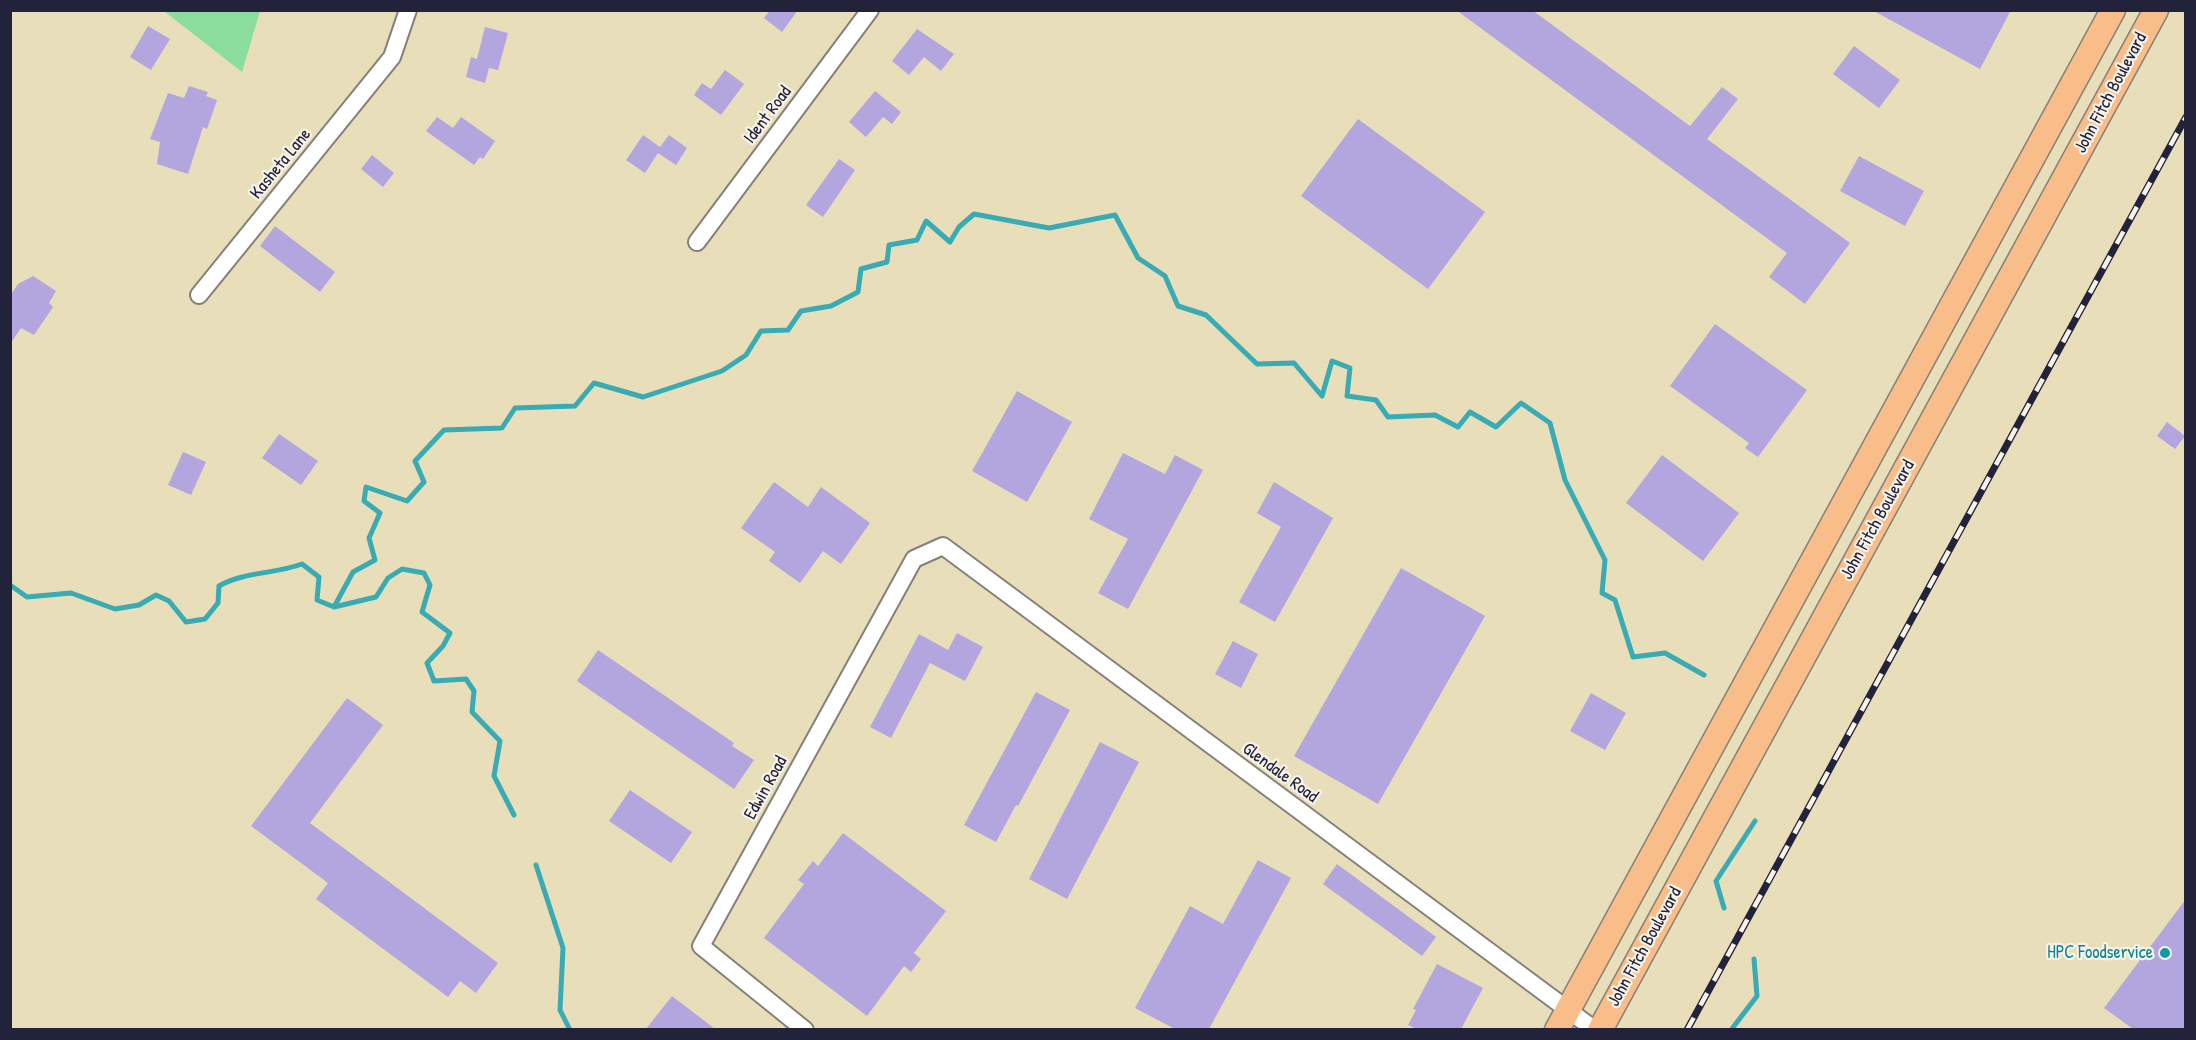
<!DOCTYPE html>
<style>
body{margin:0}
#map{position:relative;width:2196px;height:1040px;overflow:hidden;background:#e8deb9;font-family:"Patrick Hand",sans-serif}
canvas{display:block}
.frame{position:absolute;inset:0;border:12px solid #22223b;pointer-events:none}
</style>
<div id="map">
<canvas width="2196" height="1040"></canvas>
<div class="frame"></div>
</div>
<script>
const ctx = document.querySelector('canvas').getContext('2d');
ctx.lineJoin = 'round';
function fillPath(path, color) {
  ctx.fillStyle = color;
  ctx.fill(path, 'evenodd');
}
function trace(path, color, width, dash) {
  ctx.strokeStyle = color;
  ctx.lineWidth = width;
  ctx.lineCap = dash ? 'butt' : 'round';
  ctx.setLineDash(dash || []);
  ctx.stroke(path);
}
function label(font, color, halo, rows, align = 'center') {
  ctx.font = font + ' "Patrick Hand",sans-serif';
  ctx.lineWidth = 4.5;
  ctx.setLineDash([]);
  ctx.textBaseline = 'middle';
  ctx.strokeStyle = halo;
  ctx.fillStyle = color;
  for (const [text, x, y, turn = 0] of rows) {
    ctx.save();
    ctx.translate(x, y);
    ctx.rotate((+turn || 0) * Math.PI / 180);
    ctx.textAlign = isNaN(turn) ? turn : align;
    if (halo) ctx.strokeText(text, 0, 0);
    ctx.fillText(text, 0, 0);
    ctx.restore();
  }
}
fillPath(new Path2D(`
 M164 11H260L242 72Z`), '#8add9d');
trace(new Path2D(`
 M10 585 27 597 71 593 115 609 139 605 156 595 169 601 186 622 205 619 218 603 219 586C243 572 275 574 302 564L319 577 317 600 334 607
 M334 607 353 572 375 560 369 538 380 513 364 501 366 487 407 501 424 482 415 461 444 430 502 428 515 408 575 406 594 383 643 397 722 371 746 355 761 331 788 330 801 311 831 306 858 292 861 269 887 262 889 245 917 240 926 221 950 242 959 227 974 214 1049 228 1115 215 1138 258 1165 276 1178 306 1206 315 1257 364 1294 363 1322 396 1332 361 1350 368 1347 396 1376 400 1388 417 1435 415 1458 427 1470 412 1496 427 1521 403 1550 423 1565 480 1605 560 1602 593 1615 600 1633 657 1665 653 1704 675
 M334 607 376 597 388 578 402 569 424 573 430 585 422 612 450 633 443 646 427 663 434 681 466 679 474 691 472 712 500 741 494 776 514 815
 M536 865 563 948 560 1010 570 1030
 M1724 908 1716 881 1755 821
 M1731 1030 1757 996 1754 959`), '#39abb4', 5);
fillPath(new Path2D(`
 M770 10H798L782 32 764 18Z
 M1456 10H1532L1690 126 1722 87 1738 99 1707 139 1850 243 1805 304 1769 277 1787 253Z
 M1872 10H2011L1980 69Z
 M148 26 170 39 151 70 130 57Z
 M485 27 508 33 498 70 489 68 485 83 466 77 471 57 477 59Z
 M917 29 954 54 941 71 924 57 909 75 892 61Z
 M1854 46 1900 80 1879 108 1833 74Z
 M725 70 744 84 721 115 694 95 702 83 711 89Z
 M189 86 208 92 206 96 217 100 207 129 203 127 188 174 157 164 160 142 150 139 168 93 184 98Z
 M875 91 901 112 892 124 883 117 866 137 849 122Z
 M437 117 453 128 461 117 495 141 483 159 480 157 474 165 426 131Z
 M1358 119 1485 212 1428 289 1301 196Z
 M643 135 660 147 669 135 687 148 676 165 658 153 645 173 626 160Z
 M372 155 394 173 383 187 361 169Z
 M1859 156 1924 191 1905 226 1840 191Z
 M839 159 855 170 823 217 806 205Z
 M275 226 335 272 320 292 260 246Z
 M33 276 56 291 49 303 53 307 34 335 21 328 10 344V296L18 284Z
 M1715 324 1807 390 1758 457 1745 448 1749 443 1670 386Z
 M1017 391 1072 422 1027 502 972 471Z
 M2167 422 2185 436 2175 449 2157 436Z
 M279 434 318 461 301 485 262 458Z
 M183 452 206 462 191 495 168 485Z
 M1123 453 1165 474 1175 455 1203 470 1128 609 1098 593 1128 539 1089 519Z
 M1662 455 1739 513 1703 561 1626 503Z
 M774 482 808 507 821 487 870 523 841 564 823 551 800 583 769 561 775 552 741 528Z
 M1274 482 1333 518 1275 622 1239 602 1281 527 1257 513Z
 M1401 568 1485 616 1378 804 1294 756Z
 M957 633 983 647 965 681 930 663 891 738 870 727 919 634 948 650Z
 M1233 641 1258 654 1241 688 1215 674Z
 M598 650 734 743 732 746 754 760 734 789 577 681Z
 M1036 692 1070 710 1018 806 1016 805 996 842 964 825Z
 M1591 693 1626 713 1605 750 1570 731Z
 M347 698 383 725 310 823 498 963 476 993 460 981 448 997 316 899 328 883 251 826Z
 M1100 742 1139 762 1067 899 1029 879Z
 M630 790 692 832 671 863 609 821Z
 M843 833 946 911 914 953 921 959 911 972 904 966 867 1016 764 938 804 884 798 880 813 861 818 866Z
 M1258 860 1291 878 1209 1029H1175L1135 1008 1190 906 1223 924Z
 M1337 864 1436 937 1422 956 1323 884Z
 M2186 899V1029H2133L2104 1008Z
 M1437 964 1483 988 1461 1029H1417L1408 1025 1416 1010 1413 1009Z
 M672 996 715 1029H646Z`), '#b3a6df');
const minor = new Path2D(`
 M697 242 870 10
 M199 295 392 57 408 10
 M805 1030 701 946 914 559 943 546 1595 1030`);
const highway = new Path2D(`
 M1557 1030 2113 10
 M1600 1030 2156 10`);
trace(minor, '#85807a', 20);
trace(highway, '#85807a', 27);
trace(minor, '#fff', 16);
trace(highway, '#f8bd89', 24);
const rail = new Path2D(`
 M1687 1030 2186 117`);
trace(rail, '#22223b', 7);
trace(rail, '#f7f3e8', 4.5, [14]);
for (const [x, y, r, color] of [
 [2165,953,6,"#0f9aa8"]
]) {
  const dot = new Path2D();
  dot.arc(x, y, r, 0, 2 * Math.PI);
  ctx.fillStyle = color;
  ctx.fill(dot);
  trace(dot, '#f7f3e8', 2);
}
label('18px', '#22223b', '#f7f3e8', [
 ["John Fitch Boulevard",2111,93,-62],
 ["Ident Road",768,115,-53],
 ["Kasheta Lane",281,164,-51],
 ["John Fitch Boulevard",1878,520,-61],
 ["Glendale Road",1280,773,36],
 ["Edwin Road",766,788,-61],
 ["John Fitch Boulevard",1645,947,-61]
]);
label('18px', '#0d838f', '#f7f3e8', [
 ["HPC Foodservice",2153,953]
], 'right');
</script>
